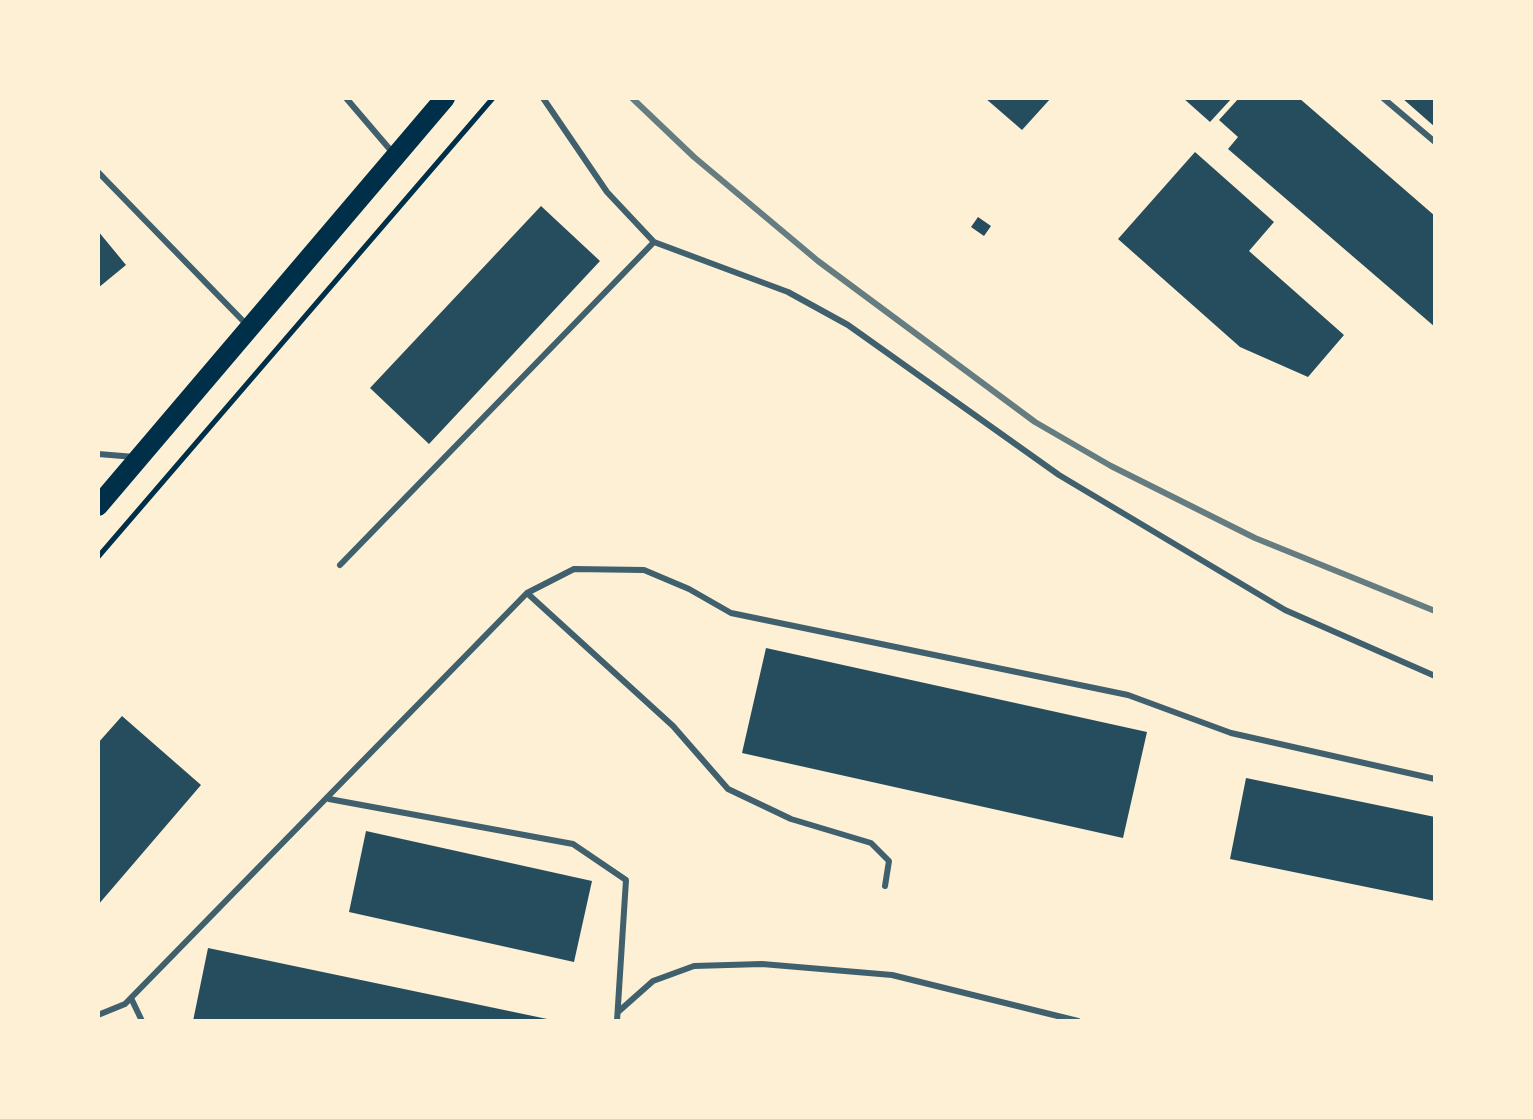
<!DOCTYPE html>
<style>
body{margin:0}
#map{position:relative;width:1533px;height:1119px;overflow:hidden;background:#fdf0d5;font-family:"Sofia Sans Condensed",sans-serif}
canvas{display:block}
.frame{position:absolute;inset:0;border:100px solid #fdf0d5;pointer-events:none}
</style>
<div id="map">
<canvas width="1533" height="1119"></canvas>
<div class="frame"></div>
</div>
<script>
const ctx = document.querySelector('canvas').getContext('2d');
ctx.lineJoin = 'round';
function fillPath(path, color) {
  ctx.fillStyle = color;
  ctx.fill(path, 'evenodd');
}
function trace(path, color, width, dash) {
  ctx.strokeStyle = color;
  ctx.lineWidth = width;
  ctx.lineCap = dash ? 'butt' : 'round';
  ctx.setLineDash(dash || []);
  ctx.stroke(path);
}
fillPath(new Path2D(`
 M985 98H1051L1022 130Z
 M1183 98H1232L1210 122Z
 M1239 98H1299L1435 216V327L1228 149 1238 137 1219 120Z
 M1402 98H1435V127Z
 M1195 152 1274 222 1249 251 1344 335 1308 377 1240 347 1118 239Z
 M541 206 600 261 429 444 370 388Z
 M978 217 991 226 984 236 971 227Z
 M98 231 126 265 98 288Z
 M766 648 1147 732 1123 838 742 753Z
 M122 716 201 785 98 905V743Z
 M1246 778 1435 817V901L1230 859Z
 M366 831 592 881 574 962 349 912Z
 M208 948 552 1020V1021H193Z`), '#264d5e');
trace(new Path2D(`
 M98 557 493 98`), '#003049', 5);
trace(new Path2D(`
 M346 98 393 153
 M543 98 607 192 654 242 788 292 848 325 1059 475 1285 610 1435 676
 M1383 98 1435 142
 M98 172 247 325
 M98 454 135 457
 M340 565 654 242
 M527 593 673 726 728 789 791 819 871 843 889 861 885 886
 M329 799 573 844 626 880 617 1021
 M131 998 142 1021
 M618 1012 653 981 694 966 762 964 892 975 1078 1021
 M98 1015 125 1004 527 593 574 569 644 570 689 589 731 613 1128 695 1231 733 1435 779`), '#3f606c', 6);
trace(new Path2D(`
 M98 506 445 98`), '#003049', 20);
trace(new Path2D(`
 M632 98 694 157 818 261 1035 422 1111 466 1255 538 1435 611`), '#657d81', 6);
</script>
